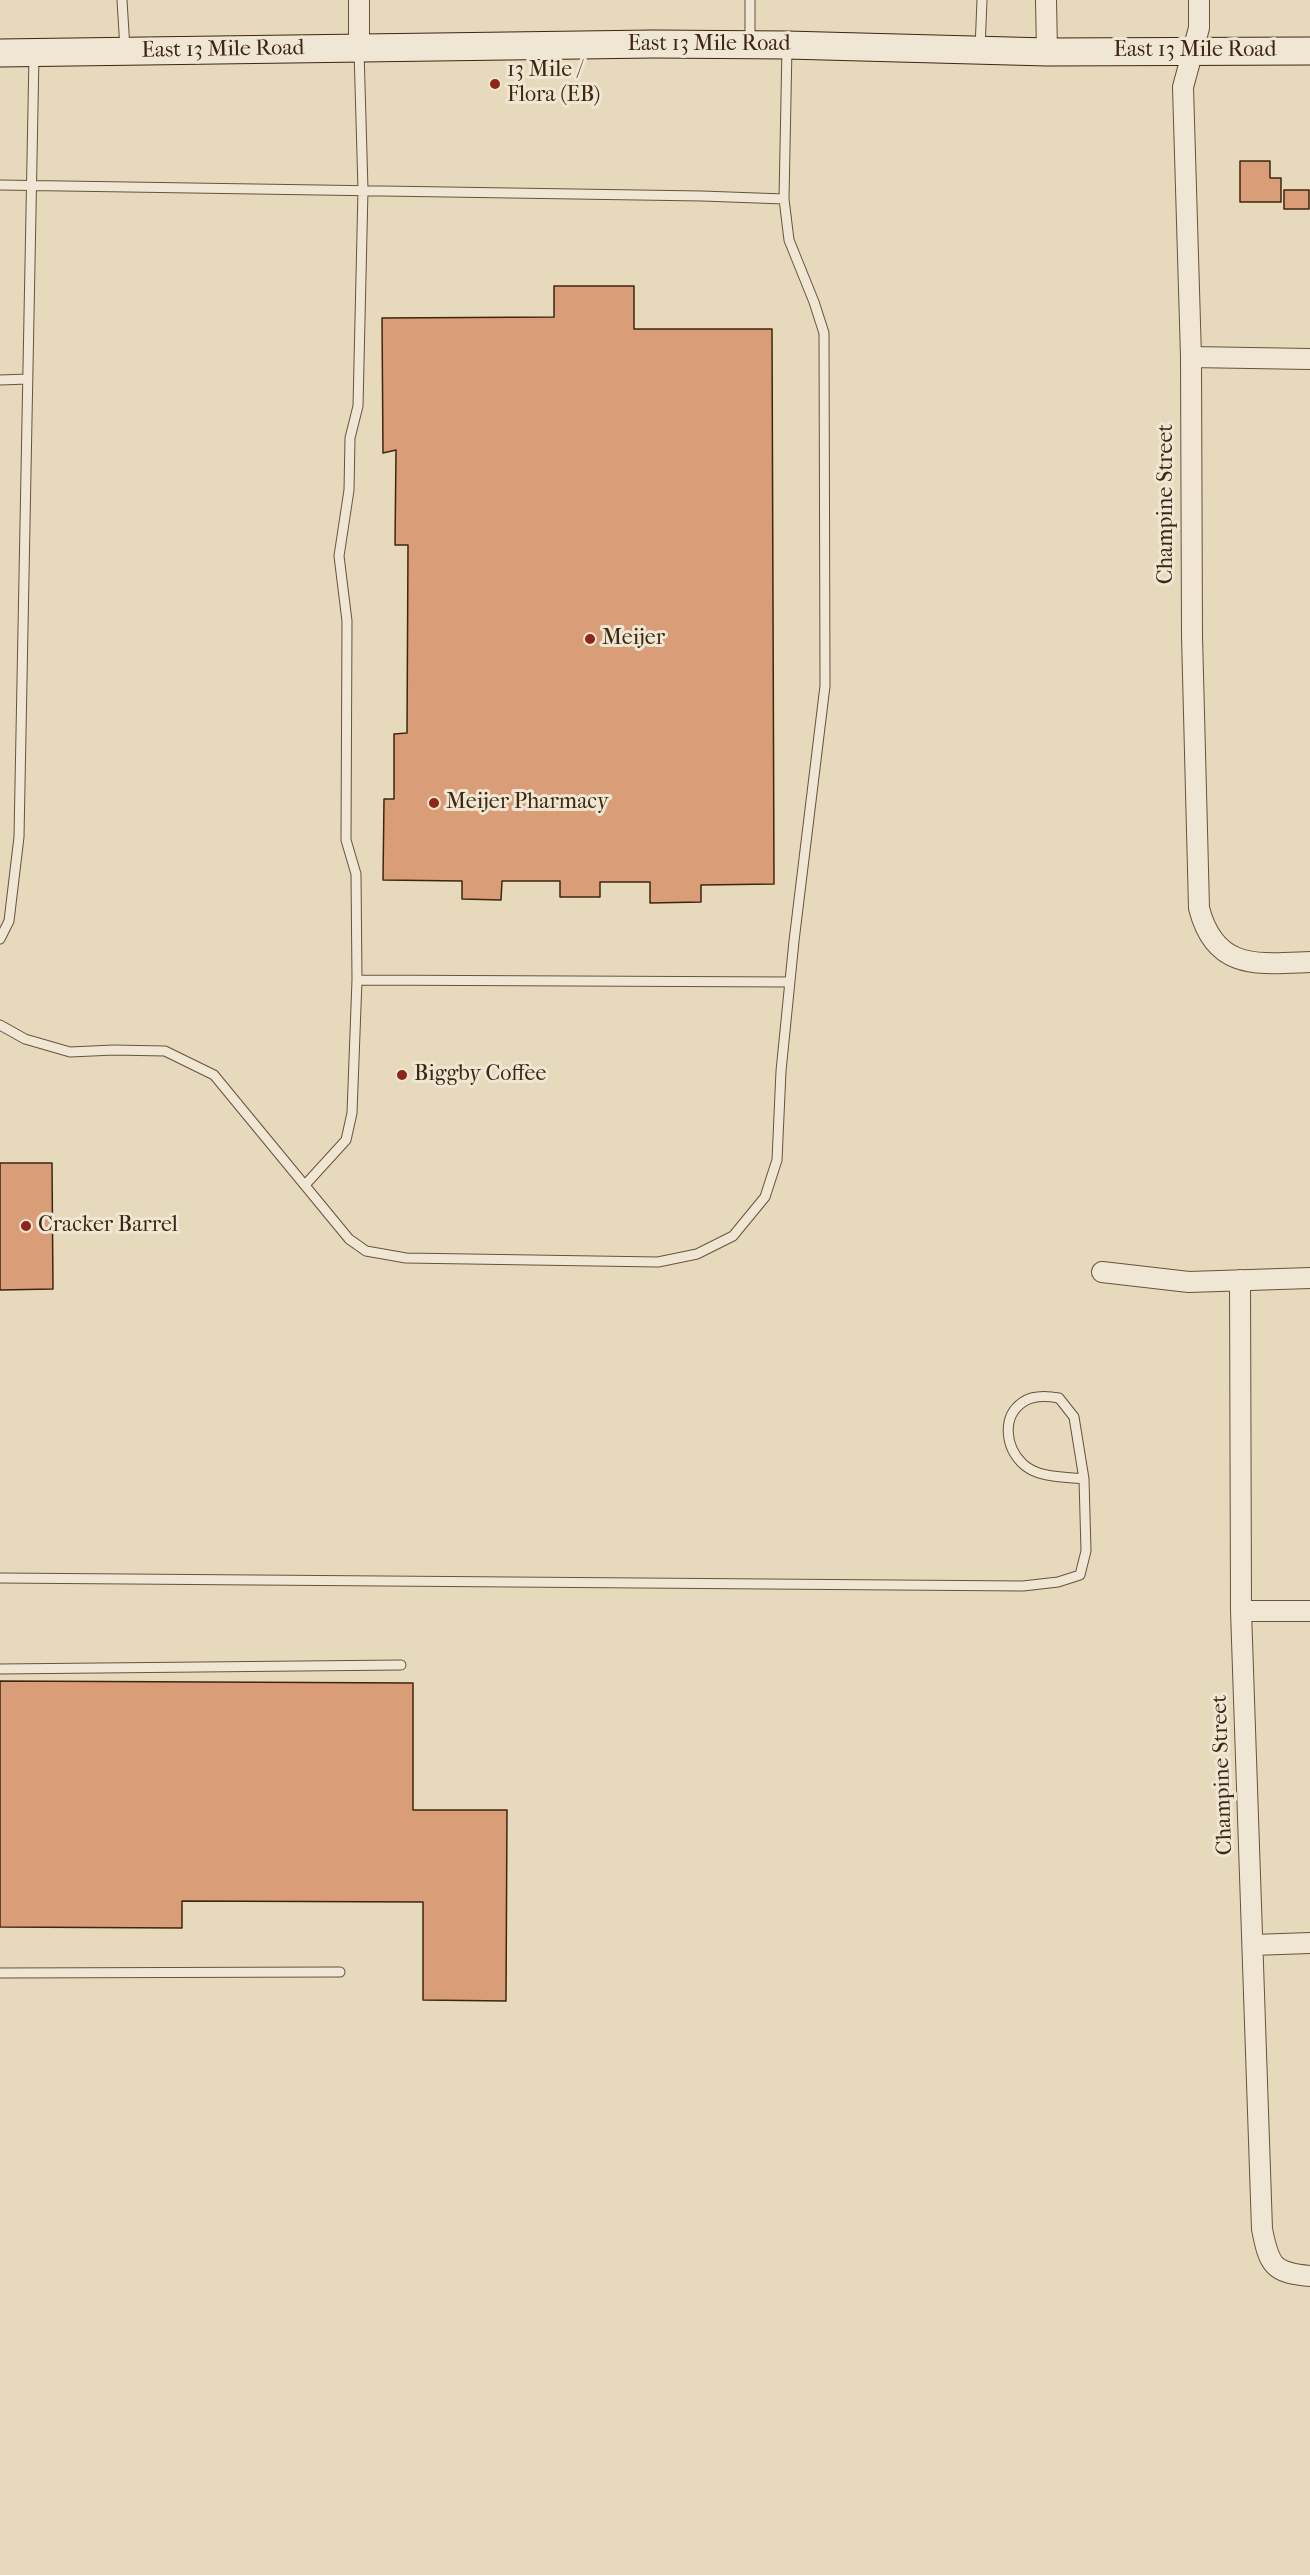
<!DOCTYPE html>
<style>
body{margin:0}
canvas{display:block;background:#e7d9bb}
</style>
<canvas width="1310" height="2575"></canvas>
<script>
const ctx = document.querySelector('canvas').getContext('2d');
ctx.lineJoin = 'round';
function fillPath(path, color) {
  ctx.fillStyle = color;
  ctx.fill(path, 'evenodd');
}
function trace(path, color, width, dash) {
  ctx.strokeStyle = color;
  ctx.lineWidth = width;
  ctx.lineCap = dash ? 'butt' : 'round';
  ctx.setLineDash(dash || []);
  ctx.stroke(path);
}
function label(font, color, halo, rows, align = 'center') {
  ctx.font = font + ' "IM FELL French Canon",serif';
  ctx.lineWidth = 6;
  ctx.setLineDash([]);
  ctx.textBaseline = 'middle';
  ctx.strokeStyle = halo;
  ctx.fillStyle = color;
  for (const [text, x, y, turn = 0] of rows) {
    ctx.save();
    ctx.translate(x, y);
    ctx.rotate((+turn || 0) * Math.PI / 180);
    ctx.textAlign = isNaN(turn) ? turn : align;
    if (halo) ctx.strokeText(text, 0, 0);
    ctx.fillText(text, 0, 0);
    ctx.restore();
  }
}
const building = new Path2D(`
 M1240 161H1270V178H1281V202H1240Z
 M1284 190H1309V209H1284Z
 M554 286H634V329H772L774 884 701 885V902L650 903V882H600V897H560V881H502L501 900 462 899V881L383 880 384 799H394V734L407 733 408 545H395L396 450 383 453 382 318 554 317Z
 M0 1163H52L53 1289 0 1290Z
 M0 1681 413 1683V1810H507L506 2001 423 2000V1902L182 1901V1928L0 1927Z`);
fillPath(building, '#d99d77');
trace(building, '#3e2611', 1.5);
const service = new Path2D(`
 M122 0 125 49
 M750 43V0
 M980 49 982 0
 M0 185 702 196 784 199
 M0 380 28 379
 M0 939 9 921 19 837 34 55
 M357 980 790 982
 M0 1025 25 1039 70 1052 114 1050 165 1051 214 1075 349 1239 366 1251 406 1258 658 1262 697 1254 733 1236 765 1197 777 1160 781 1071 794 941 825 686 824 333 814 302 789 240 784 199 787 47
 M305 1185 346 1140 352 1113 357 980 356 874 346 840 347 621 339 556 349 490 350 438 358 406 363 190 359 50
 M0 1578 1023 1586 1058 1582 1080 1575 1086 1551 1084 1479 1074 1417 1059 1398C1048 1396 1033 1395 1023 1402 1001 1417 1006 1447 1022 1463 1036 1478 1065 1477 1084 1479
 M0 1669 401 1665
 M0 1973 340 1972`);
const minor = new Path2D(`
 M359 0V48
 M1046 0 1047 52
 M1199 0V28L1183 87 1191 357 1192 636 1199 908C1215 971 1258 964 1310 962
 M1191 357 1310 359
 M1102 1272 1189 1282 1310 1278
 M1240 1280 1241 1611 1262 2229C1269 2265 1273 2273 1310 2276
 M1241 1611H1310
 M1253 1945 1310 1943`);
const secondary = new Path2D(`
 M0 53 653 44 787 45 1047 52 1310 51`);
trace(service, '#68533c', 11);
trace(minor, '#68533c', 22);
trace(secondary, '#3e2611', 29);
trace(service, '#efe6d3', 9);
trace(minor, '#efe6d3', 20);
trace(secondary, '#efe6d3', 27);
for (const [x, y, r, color] of [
 [495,84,6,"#8f2418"],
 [590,639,6,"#8f2418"],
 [434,803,6,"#8f2418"],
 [402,1075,6,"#8f2418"],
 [26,1226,6,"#8f2418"]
]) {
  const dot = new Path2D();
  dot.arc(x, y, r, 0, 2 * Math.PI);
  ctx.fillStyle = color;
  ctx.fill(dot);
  trace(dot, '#efe6d3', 2);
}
label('22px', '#3e2611', '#efe6d3', [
 ["East 13 Mile Road",709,45],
 ["East 13 Mile Road",223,50,-1],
 ["East 13 Mile Road",1195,51],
 ["Champine Street",1167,504,-90],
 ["Champine Street",1223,1775,-92]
]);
label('22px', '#3e2611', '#efe6d3', [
 ["13 Mile /",507,71],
 ["Flora (EB)",507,96],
 ["Meijer",602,639],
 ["Meijer Pharmacy",446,803],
 ["Biggby Coffee",414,1075],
 ["Cracker Barrel",38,1226]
], 'left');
</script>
